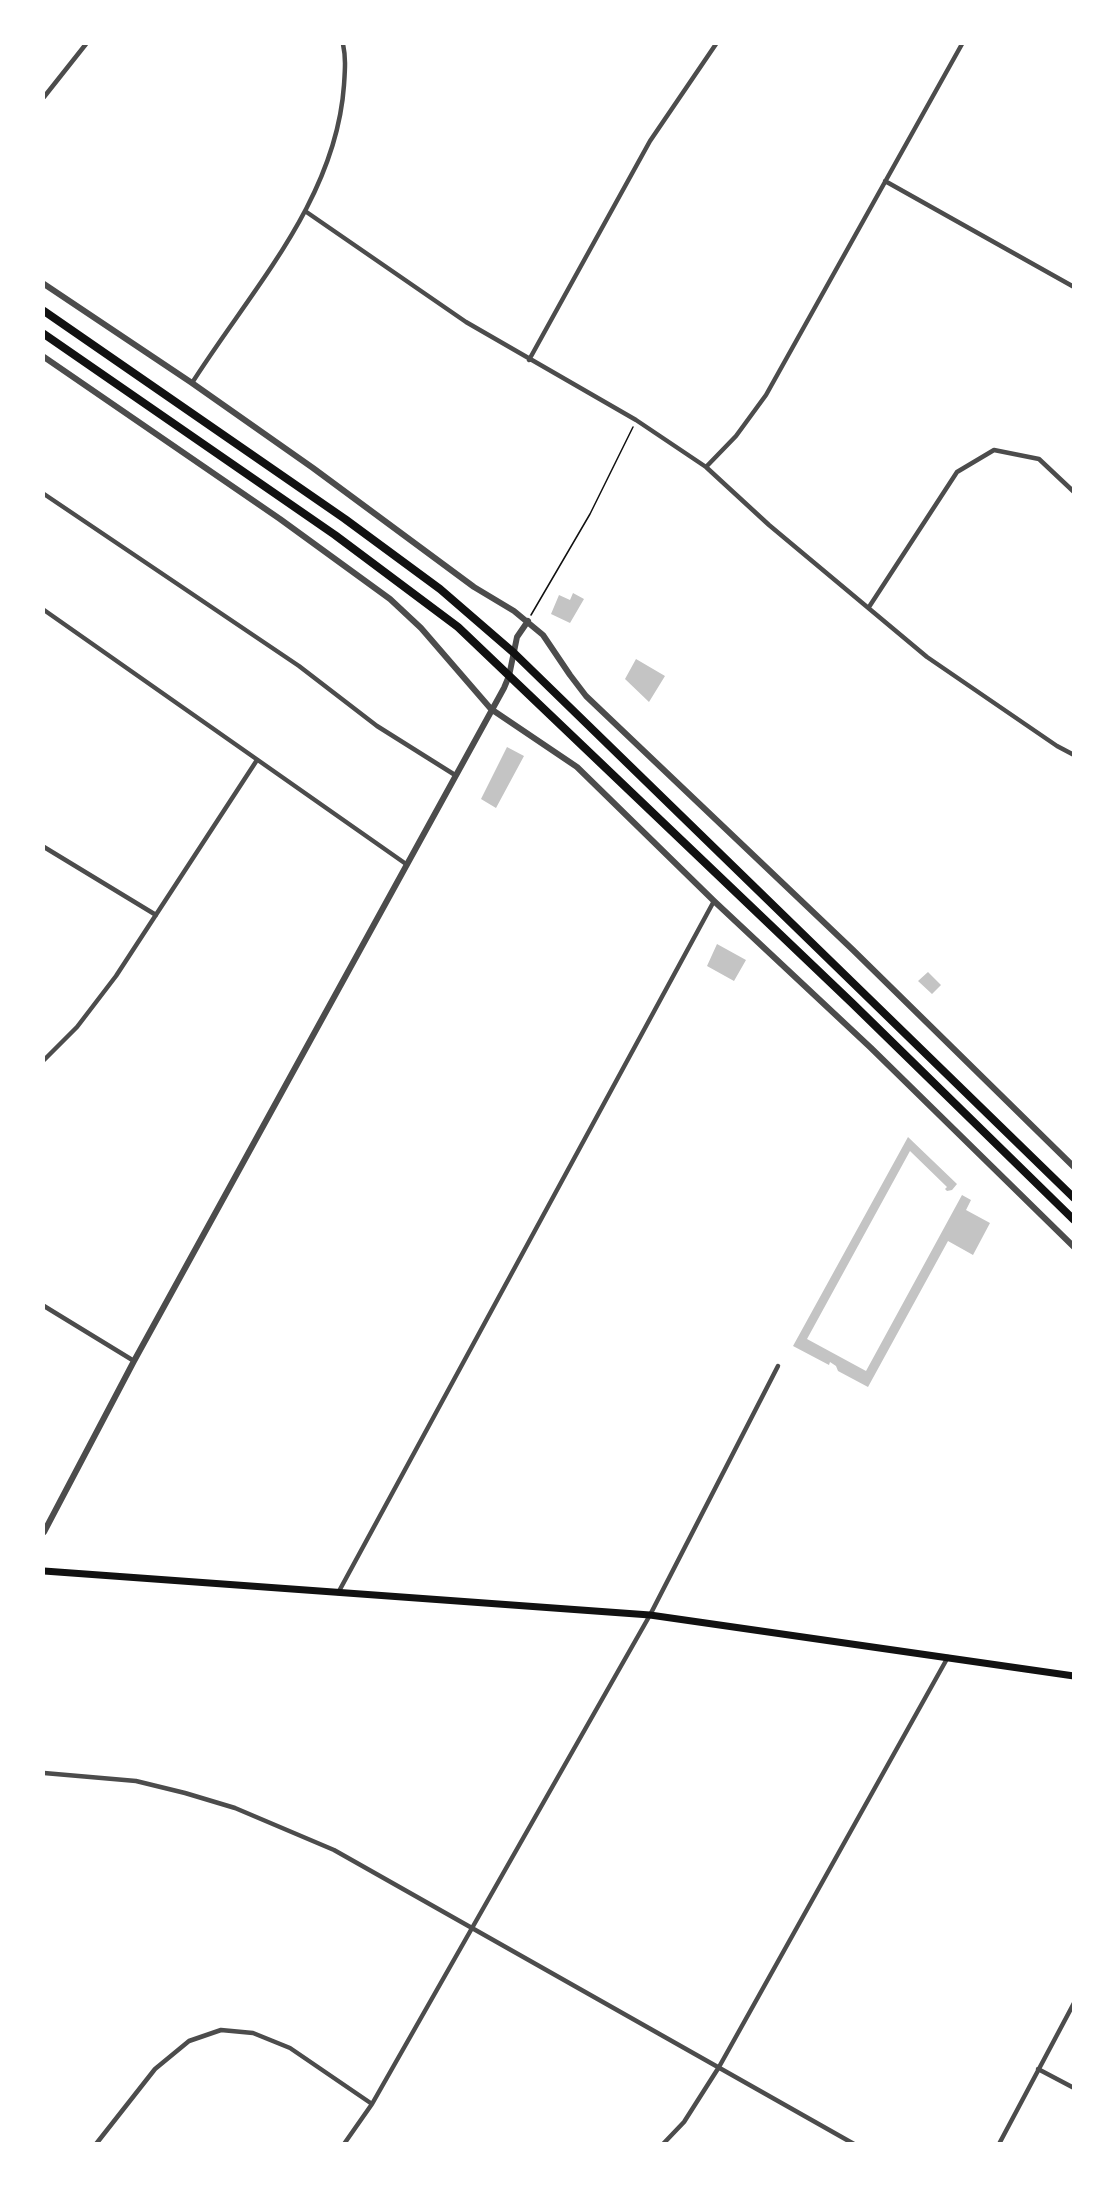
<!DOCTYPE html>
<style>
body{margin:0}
#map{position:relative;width:1117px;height:2187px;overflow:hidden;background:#fff;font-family:"Nunito Sans",sans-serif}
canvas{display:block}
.frame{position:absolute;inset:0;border:45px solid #fff;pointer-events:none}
</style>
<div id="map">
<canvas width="1117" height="2187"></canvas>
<div class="frame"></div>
</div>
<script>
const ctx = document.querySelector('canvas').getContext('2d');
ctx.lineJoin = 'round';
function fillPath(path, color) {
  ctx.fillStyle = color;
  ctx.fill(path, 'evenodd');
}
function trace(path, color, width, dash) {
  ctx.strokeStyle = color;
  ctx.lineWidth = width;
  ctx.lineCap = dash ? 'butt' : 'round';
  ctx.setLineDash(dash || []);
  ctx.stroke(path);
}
fillPath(new Path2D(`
 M573 593 584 599 570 623 551 614 559 595 570 600Z
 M636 659 665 676 649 702 625 679Z
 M507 747 524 756 496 808 481 799Z
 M717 944 746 960 734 981 707 966Z
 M928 972 941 985 932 994 918 981Z
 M908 1137 957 1184 952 1190 947 1191 945 1189 947 1187 910 1151 807 1339 866 1371 962 1195 971 1200 966 1210 990 1223 973 1255 948 1241 868 1387 838 1371 836 1366 830 1362 829 1365 793 1346Z`), '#c4c4c4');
trace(new Path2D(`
 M531 615 590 514 633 427`), '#111', 1.5);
trace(new Path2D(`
 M44 97 86 44
 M885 181 1074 287
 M305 211 466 322 636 420 706 467 769 525 927 657 1057 746 1074 755
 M529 360 650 141 716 44
 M192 383C251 290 336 200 344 85 345 70 346 58 343 44
 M706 467 736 436 766 395 962 44
 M44 494 299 666 377 726 455 775
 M869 607 957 472 994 450 1039 459 1074 492
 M44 610 406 864
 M44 847 156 915
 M44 1060 77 1027 116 976 257 760
 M44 1306 134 1361
 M338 1593 714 901
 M44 1773 136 1781 185 1793 235 1808 334 1850 854 2144
 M1038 2069 1074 2088
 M96 2144 155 2069 189 2041 221 2030 253 2033 290 2048 372 2104
 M344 2144 372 2104 650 1615 778 1366
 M663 2144 684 2122 719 2067 948 1657
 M999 2144 1074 2003`), '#4c4c4c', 4.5);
trace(new Path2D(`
 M44 284 192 383 313 468 474 587 514 611 543 635 570 675 586 696 853 950 1074 1167
 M44 357 280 519 390 599 421 628 491 709 577 767 714 901 871 1048 1074 1247
 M44 1532 134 1361 504 688 509 676 517 637 528 621`), '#4c4c4c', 6);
trace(new Path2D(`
 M44 1571 650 1615 1074 1676`), '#111', 7);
trace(new Path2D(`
 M44 311 345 519 440 589 514 653 1074 1198
 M44 334 335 535 458 627 852 1003 1074 1220`), '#111', 8);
</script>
